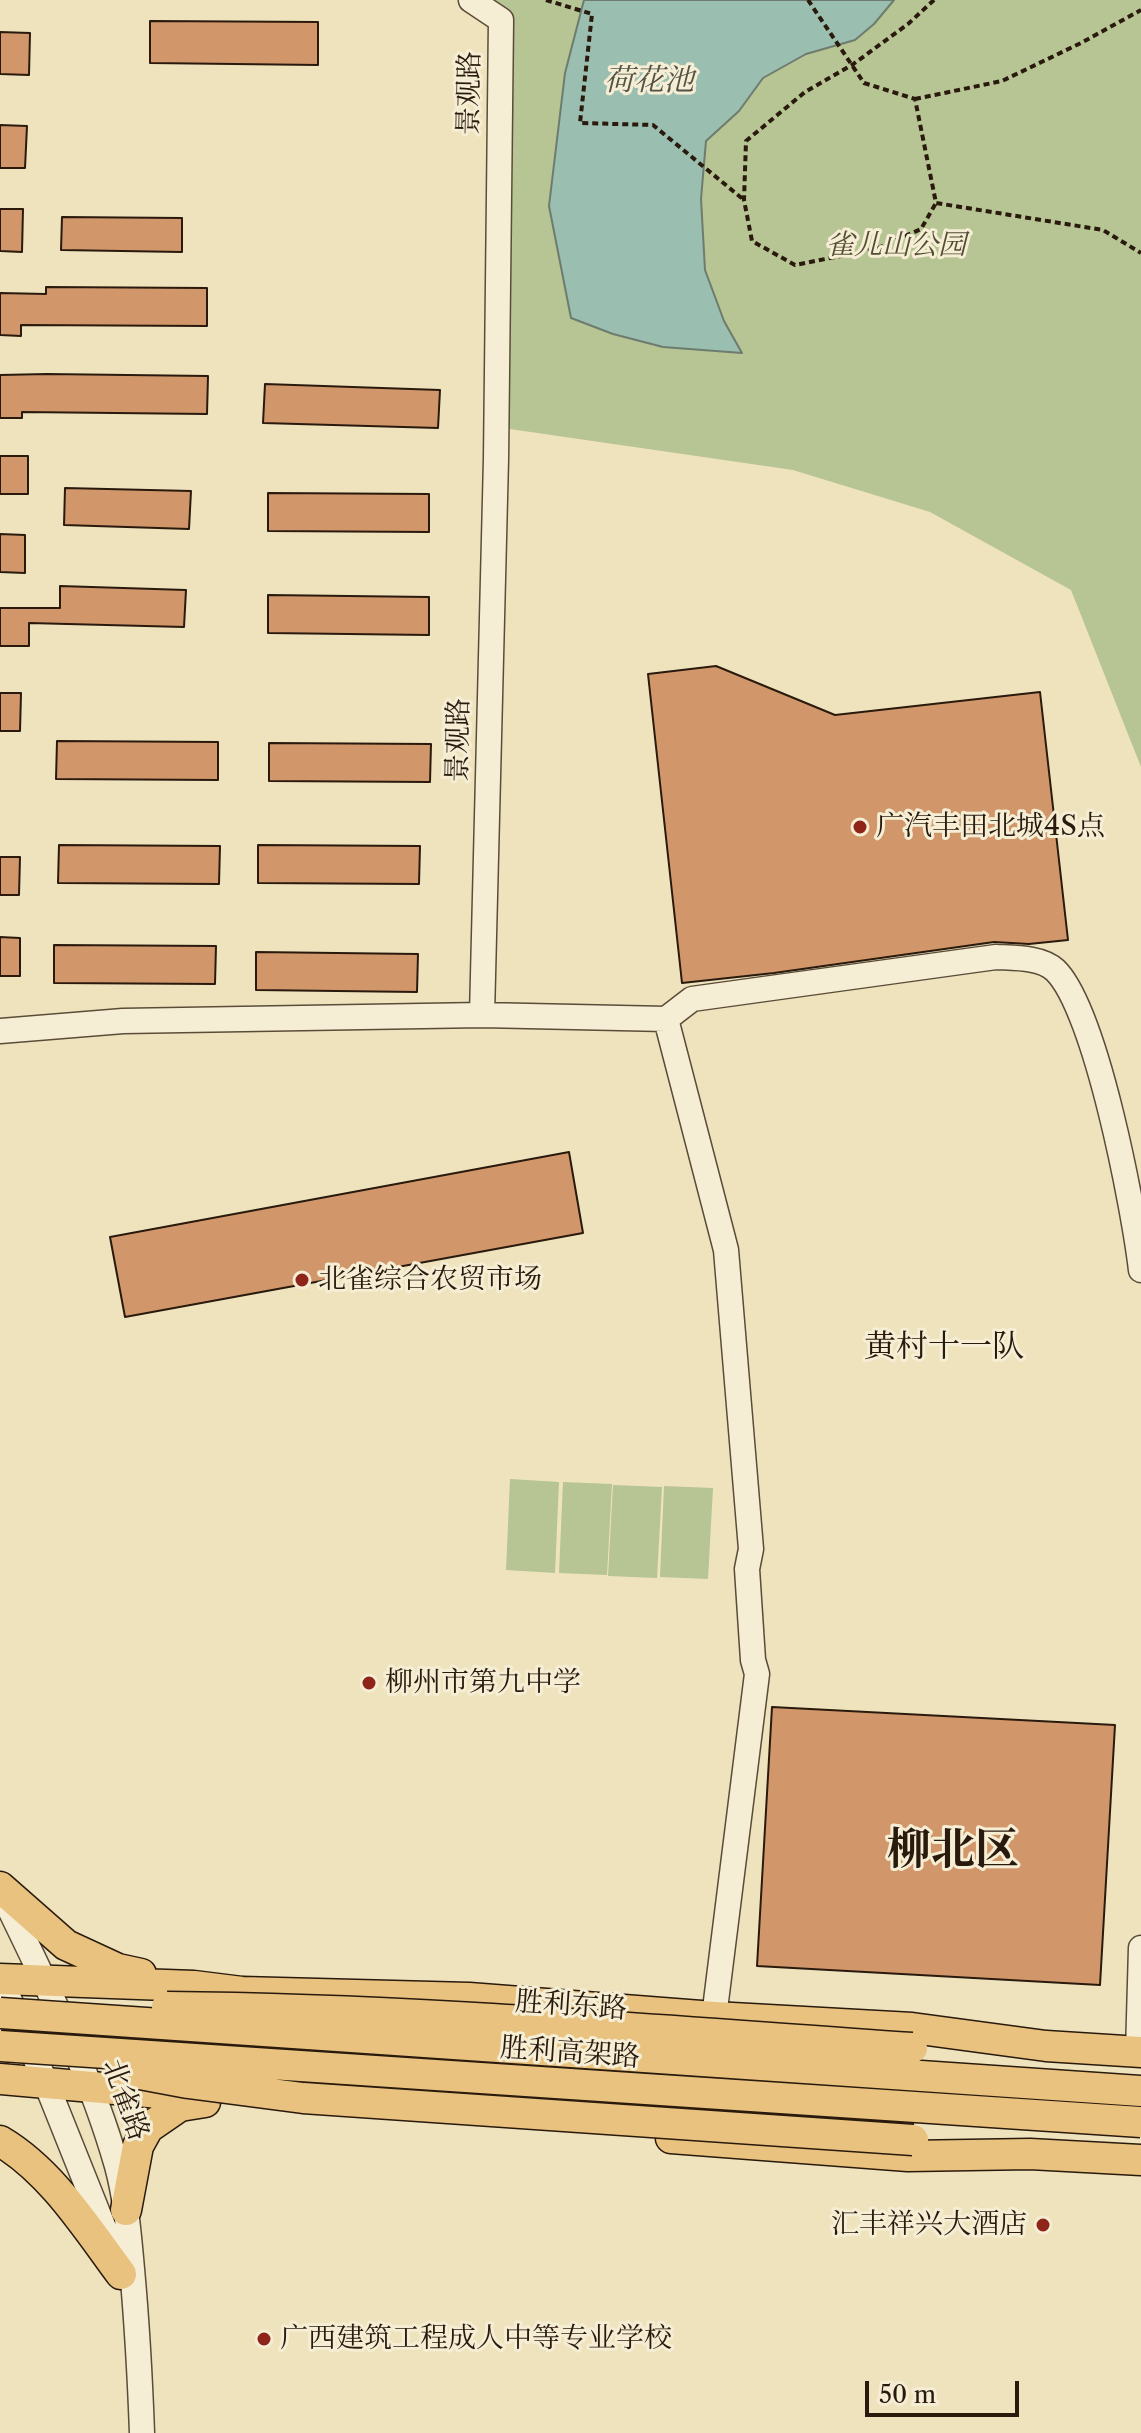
<!DOCTYPE html>
<meta charset="utf-8">
<style>
body{margin:0}
#map{position:relative;width:1141px;height:2433px;overflow:hidden;background:#efe3bd;font-family:"Libre Caslon Text",serif}
canvas{display:block}
.scale{position:absolute;left:865px;top:2381px;width:154px;height:36px;box-sizing:border-box;border:4px solid #291a0d;border-top:0;padding-left:10px;font-size:24px;line-height:28px;white-space:nowrap;color:#291a0d;-webkit-text-stroke:6px #f5edd4;paint-order:stroke}
</style>
<div id="map">
<canvas width="1141" height="2433"></canvas>
<div class="scale">50 m</div>
</div>
<script>
const ctx = document.querySelector('canvas').getContext('2d');
ctx.lineJoin = 'round';
function fillPath(path, color) {
  ctx.fillStyle = color;
  ctx.fill(path, 'evenodd');
}
function trace(path, color, width, dash) {
  ctx.strokeStyle = color;
  ctx.lineWidth = width;
  ctx.lineCap = dash ? 'butt' : 'round';
  ctx.setLineDash(dash || []);
  ctx.stroke(path);
}
function label(font, color, halo, rows, align = 'center') {
  ctx.font = font + ' "Libre Caslon Text","Noto Serif SC",serif';
  ctx.lineWidth = 6;
  ctx.setLineDash([]);
  ctx.textBaseline = 'middle';
  ctx.strokeStyle = halo;
  ctx.fillStyle = color;
  for (const [text, x, y, turn = 0] of rows) {
    ctx.save();
    ctx.translate(x, y);
    ctx.rotate((+turn || 0) * Math.PI / 180);
    ctx.textAlign = isNaN(turn) ? turn : align;
    if (halo) ctx.strokeText(text, 0, 0);
    ctx.fillText(text, 0, 0);
    ctx.restore();
  }
}
fillPath(new Path2D(`
 M471 0H1141V767L1071 590 930 512 793 470 496 427 501 20Z
 M510 1479 559 1482 555 1573 506 1570Z
 M563 1482 612 1484 607 1575 559 1573Z
 M613 1485 662 1487 657 1578 608 1576Z
 M664 1486 713 1488 708 1579 660 1577Z`), '#b7c493');
const water = new Path2D(`
 M584 0H894L874 24 855 40 806 54 763 78 739 111 706 141 701 199 705 270 724 321 742 353 663 347 613 334 571 318 549 206 565 73Z`);
fillPath(water, '#9abeaf');
trace(water, '#6d7c6e', 2);
const building = new Path2D(`
 M150 21 318 22V65L150 63Z
 M0 32 30 33 29 75 0 74Z
 M0 125 27 126 25 168H0Z
 M0 209H23L22 252 0 251Z
 M62 217 182 218V252L61 250Z
 M46 287 207 288V326L21 325V336L0 335V293L46 294Z
 M47 374 208 376 207 414 22 412V418H0V375Z
 M265 384 440 390 438 428 263 423Z
 M0 456H28V494H0Z
 M65 488 191 491 189 529 64 525Z
 M268 493 429 494V532L268 531Z
 M0 534 25 535V573L0 572Z
 M60 586 186 590 184 627 29 623V646H0V608H60Z
 M268 595 429 597V635L268 633Z
 M716 666 835 715 1040 692 1068 940 1029 944 994 942 774 973 682 983 648 674Z
 M0 693H21L20 731H0Z
 M57 741 218 742V780L56 779Z
 M269 743 431 744 430 782 269 781Z
 M59 845 220 846 219 884 58 883Z
 M258 845 420 846 419 884 258 883Z
 M0 857H20L19 895H0Z
 M0 937 20 938V976H0Z
 M54 945 216 946 215 984 54 983Z
 M256 952 418 954 417 992 256 990Z
 M569 1152 583 1233 125 1317 110 1237Z
 M772 1707 1115 1725 1100 1985 757 1966Z`);
fillPath(building, '#d1976b');
trace(building, '#291a0d', 2);
const minor = new Path2D(`
 M482 1015 666 1019 692 999 996 957C1014 958 1041 957 1055 970 1096 1009 1134 1210 1141 1270
 M666 1019 726 1250 751 1549 747 1569 753 1660 757 1674 714 2017
 M0 1031 123 1021 482 1015 496 459 501 20 471 0
 M1 1891C44 1980 90 2071 117 2166 126 2199 129 2235 132 2269 137 2324 140 2378 142 2433
 M0 1978 46 2083 114 2253
 M1138 2052 1141 1948`);
const major = new Path2D(`
 M0 1887 66 1945 118 1969 141 1974
 M0 1979 194 1986 242 1992 469 1998 714 2017 912 2028 1046 2046 1141 2052
 M0 2079 205 2097
 M671 2138 908 2156 1030 2154 1141 2160
 M0 2141C51 2171 86 2227 121 2274
 M126 2210 138 2146 148 2128 180 2106 205 2102`);
trace(minor, '#5a4c39', 27);
trace(major, '#291a0d', 33);
trace(new Path2D(`
 M546 0 592 14 580 123 653 125 744 200
 M808 0 864 83 915 99 936 203 1103 230 1141 253
 M934 0 908 24 852 65 805 92 746 141 744 200 752 241 795 265 876 249 921 229 936 203
 M915 99 1002 81 1081 43 1141 10`), '#291a0d', 4, [6, 4]);
trace(minor, '#f5edd4', 24);
trace(major, '#e8c27e', 30);
const majorBridge = new Path2D(`
 M167 2007C416 2009 664 2031 912 2048
 M0 2013 1141 2091
 M0 2046 1141 2122
 M124 2071 188 2083 303 2098 913 2140`);
trace(majorBridge, '#291a0d', 33, []);
trace(majorBridge, '#e8c27e', 30);
for (const [x, y, r, color] of [
 [860,827,8,"#8f2418"],
 [302,1280,8,"#8f2418"],
 [369,1683,8,"#8f2418"],
 [1043,2225,8,"#8f2418"],
 [264,2339,8,"#8f2418"]
]) {
  const dot = new Path2D();
  dot.arc(x, y, r, 0, 2 * Math.PI);
  ctx.fillStyle = color;
  ctx.fill(dot);
  trace(dot, '#f5edd4', 3);
}
label('28px', '#291a0d', '#f5edd4', [
 ["景观路",470,93,-89],
 ["景观路",459,740,-89],
 ["胜利东路",571,2006,4],
 ["胜利高架路",570,2053,4],
 ["北雀路",125,2100,70]
]);
label('italic 28px', '#544d35', '#f5edd4', [
 ["雀儿山公园",896,246]
]);
label('28px', '#291a0d', '#f5edd4', [
 ["广汽丰田北城4S点",876,827],
 ["北雀综合农贸市场",318,1280],
 ["柳州市第九中学",385,1683],
 ["汇丰祥兴大酒店",1027,2225,"right"],
 ["广西建筑工程成人中等专业学校",280,2339]
], 'left');
label('italic 30px', '#515346', '#f5edd4', [
 ["荷花池",649,81]
]);
label('32px', '#291a0d', '#f5edd4', [
 ["黄村十一队",944,1348]
]);
label('bold 44px', '#291a0d', '#f5edd4', [
 ["柳北区",953,1851]
]);
</script>
